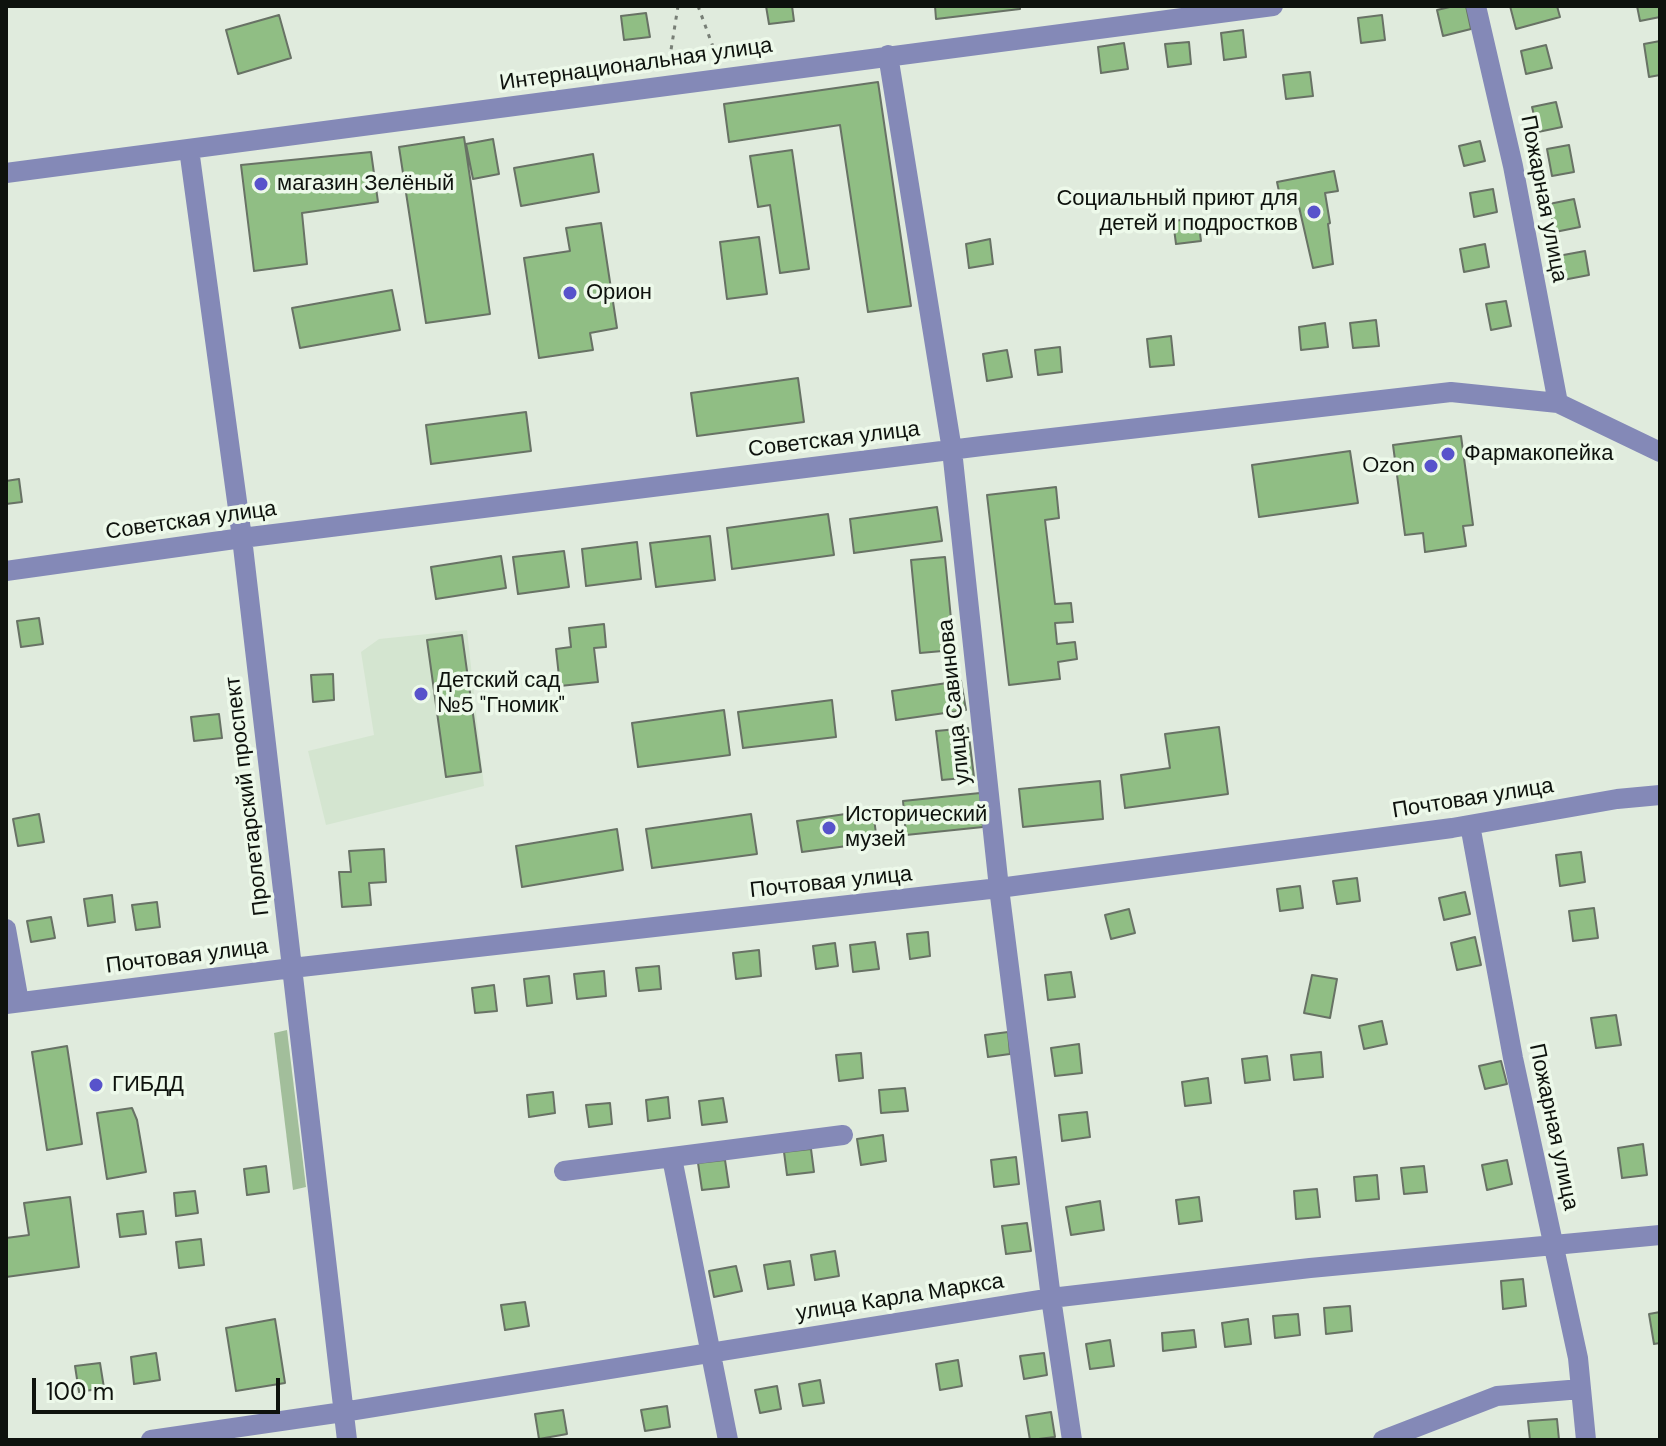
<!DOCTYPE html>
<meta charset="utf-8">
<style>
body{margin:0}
#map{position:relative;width:1666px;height:1446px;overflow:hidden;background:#e0ebdd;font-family:"DM Sans",sans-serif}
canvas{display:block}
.frame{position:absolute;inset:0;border:8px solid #0e120d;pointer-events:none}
.scale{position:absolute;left:32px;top:1378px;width:248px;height:36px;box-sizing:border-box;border:4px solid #0e120d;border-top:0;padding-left:10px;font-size:24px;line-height:28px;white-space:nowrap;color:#0e120d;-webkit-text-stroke:6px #edf9ea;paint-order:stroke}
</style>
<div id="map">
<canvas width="1666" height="1446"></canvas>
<div class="frame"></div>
<div class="scale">100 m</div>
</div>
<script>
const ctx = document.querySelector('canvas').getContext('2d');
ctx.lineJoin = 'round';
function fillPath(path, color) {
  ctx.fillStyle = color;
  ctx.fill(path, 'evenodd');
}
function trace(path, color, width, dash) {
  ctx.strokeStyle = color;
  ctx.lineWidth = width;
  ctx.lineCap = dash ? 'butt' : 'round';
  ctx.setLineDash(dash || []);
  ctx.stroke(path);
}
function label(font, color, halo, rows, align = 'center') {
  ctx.font = font + ' "DM Sans",sans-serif';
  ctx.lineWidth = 7;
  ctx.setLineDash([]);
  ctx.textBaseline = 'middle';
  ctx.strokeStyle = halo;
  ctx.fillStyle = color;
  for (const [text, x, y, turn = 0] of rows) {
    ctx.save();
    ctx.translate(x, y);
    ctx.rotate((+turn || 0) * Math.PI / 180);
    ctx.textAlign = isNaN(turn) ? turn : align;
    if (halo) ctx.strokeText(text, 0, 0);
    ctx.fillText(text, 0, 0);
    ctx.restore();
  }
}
fillPath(new Path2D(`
 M467 630 484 786 326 825 308 751 374 735 361 652 379 639Z`), '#d4e5d0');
fillPath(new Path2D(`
 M287 1030 306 1187 293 1190 274 1033Z`), '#a2be9b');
const building = new Path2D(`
 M766 6H792L794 21 769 24Z
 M935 6H1020V9L936 19Z
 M1454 6H1466L1471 29 1443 36 1437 10Z
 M1510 6H1557L1560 17 1516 29Z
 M1637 6H1660V17L1640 21Z
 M646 13 650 37 624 40 621 16Z
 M279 15 291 58 238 74 226 30Z
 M1382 15 1385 40 1361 43 1358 18Z
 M1243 30 1246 57 1224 60 1221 33Z
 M1660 41V75L1649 77 1644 44Z
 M1189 42 1191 64 1168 67 1165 44Z
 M1124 43 1128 69 1101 73 1098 47Z
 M1546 45 1552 68 1526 74 1521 51Z
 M1310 72 1313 96 1286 99 1283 75Z
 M878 82 911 306 868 312 840 125 729 142 724 104Z
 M1556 102 1562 127 1538 132 1532 107Z
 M464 137 490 314 426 323 399 147Z
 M493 139 499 174 473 179 466 144Z
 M1480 141 1485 161 1464 166 1459 146Z
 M1569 145 1574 172 1552 176 1547 149Z
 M792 150 809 269 780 273 770 205 758 207 750 156Z
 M371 152 378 202 302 213 307 264 254 271 241 165Z
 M593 154 599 192 521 206 514 168Z
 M1334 171 1338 191 1325 193 1330 223 1328 224 1333 264 1313 268 1297 198 1281 201 1277 182Z
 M1493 189 1497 212 1474 217 1470 193Z
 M1574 199 1580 227 1555 232 1549 204Z
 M1198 218 1201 241 1176 244 1173 221Z
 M601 223 617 328 590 333 593 350 539 358 524 258 570 251 566 228Z
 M759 237 767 294 727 299 720 242Z
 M990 239 993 264 969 268 966 244Z
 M1485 244 1489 267 1464 272 1460 249Z
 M1585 251 1589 275 1563 280 1558 256Z
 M392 290 400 330 300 348 292 308Z
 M1506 301 1511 326 1491 330 1486 304Z
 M1376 320 1379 346 1353 348 1350 323Z
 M1325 323 1328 347 1301 350 1299 327Z
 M1171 336 1174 365 1150 367 1147 339Z
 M1060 347 1062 372 1038 375 1035 350Z
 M1007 350 1012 377 987 381 983 354Z
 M798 378 804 422 697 436 691 393Z
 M526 412 531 451 431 464 426 425Z
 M1461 436 1473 525 1463 526 1466 546 1425 552 1423 533 1405 535 1393 445Z
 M1350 451 1358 503 1259 517 1252 465Z
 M19 479 22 502 6 504V481Z
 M1056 487 1059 518 1045 520 1055 604 1071 603 1073 622 1055 623 1057 644 1075 642 1077 659 1058 662 1060 679 1009 685 987 495Z
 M937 507 942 541 854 553 850 519Z
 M828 514 834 555 732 569 727 528Z
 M710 536 715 580 656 587 650 543Z
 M637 542 641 579 586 586 582 549Z
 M564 551 569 587 518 594 513 557Z
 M501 556 506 588 436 599 431 567Z
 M945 557 954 650 920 653 911 560Z
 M39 618 43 644 21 647 17 621Z
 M604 624 606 647 594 648 598 682 560 686 556 649 571 647 569 628Z
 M462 635 481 772 446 777 427 640Z
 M333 674 334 700 313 702 311 675Z
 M961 681 966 710 896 720 892 691Z
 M832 700 836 737 743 748 738 712Z
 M724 710 730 755 638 767 632 723Z
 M219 714 222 738 194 741 191 717Z
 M1219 727 1228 794 1125 808 1121 775 1170 768 1165 734Z
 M968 728 974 777 942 780 936 731Z
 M1100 781 1103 819 1023 827 1019 789Z
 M980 793 983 827 906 835 903 801Z
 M873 810 877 842 802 852 797 821Z
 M39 814 44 842 18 846 13 819Z
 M751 814 757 854 652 868 646 829Z
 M617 829 623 870 522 887 516 846Z
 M384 849 386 882 369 883 371 905 342 907 339 872H351L349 851Z
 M1581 852 1585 882 1560 886 1556 855Z
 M1357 878 1360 901 1337 904 1333 881Z
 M1300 886 1303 908 1280 911 1277 889Z
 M1465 892 1470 914 1444 920 1439 898Z
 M112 895 115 922 88 926 84 899Z
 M157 902 160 927 136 930 132 905Z
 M1594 908 1598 938 1573 941 1569 911Z
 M1129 909 1135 933 1111 939 1105 915Z
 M51 917 55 938 31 942 27 921Z
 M928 932 930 956 910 959 907 934Z
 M1475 937 1481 965 1457 970 1451 943Z
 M875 942 879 969 853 972 850 945Z
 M835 943 838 966 816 969 813 946Z
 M759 950 761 976 736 979 733 953Z
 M659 966 661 989 639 991 636 968Z
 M604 971 606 996 577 999 574 974Z
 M1071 972 1075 997 1048 1000 1045 975Z
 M1312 975 1337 979 1330 1018 1304 1013Z
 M549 976 552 1003 527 1006 524 979Z
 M494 985 497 1011 475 1013 472 988Z
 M1616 1015 1621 1045 1596 1048 1591 1018Z
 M1382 1021 1387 1044 1364 1049 1359 1026Z
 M1008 1032 1010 1054 988 1057 985 1035Z
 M1079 1044 1082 1073 1055 1076 1051 1048Z
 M67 1046 82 1144 47 1150 32 1052Z
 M1321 1052 1323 1077 1294 1080 1291 1055Z
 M861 1053 863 1078 839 1081 836 1055Z
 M1267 1056 1270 1080 1245 1083 1242 1059Z
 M1501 1061 1507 1084 1485 1089 1479 1066Z
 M1208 1078 1211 1103 1185 1106 1182 1082Z
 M905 1088 908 1111 881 1113 879 1090Z
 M553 1092 555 1113 529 1117 527 1095Z
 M668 1097 670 1118 648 1121 646 1100Z
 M723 1098 727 1122 702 1125 699 1101Z
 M610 1103 612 1124 589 1127 586 1105Z
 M132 1108 137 1120 146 1172 107 1179 97 1113Z
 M1087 1112 1090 1137 1062 1141 1059 1115Z
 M883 1135 886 1161 861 1165 857 1139Z
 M1643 1144 1647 1175 1622 1178 1618 1148Z
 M811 1149 814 1172 787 1175 784 1152Z
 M1016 1157 1019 1184 994 1187 991 1160Z
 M725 1160 729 1187 702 1190 698 1163Z
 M1507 1160 1512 1184 1487 1190 1482 1165Z
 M266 1166 269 1192 247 1195 244 1169Z
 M1424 1166 1427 1192 1404 1194 1401 1168Z
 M1377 1175 1379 1199 1356 1201 1354 1177Z
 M1317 1189 1320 1217 1296 1219 1294 1191Z
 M195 1191 198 1213 176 1216 174 1193Z
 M70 1197 79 1267 6 1277V1238L29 1235 24 1203Z
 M1199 1197 1202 1221 1179 1224 1176 1200Z
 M1100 1201 1104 1230 1071 1235 1066 1207Z
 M143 1211 146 1234 120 1237 117 1214Z
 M1027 1223 1031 1251 1006 1254 1002 1226Z
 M201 1239 204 1265 179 1268 176 1242Z
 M835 1251 839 1276 815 1280 811 1255Z
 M790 1261 794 1285 768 1289 764 1265Z
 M736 1266 742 1291 714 1297 709 1271Z
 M1523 1279 1526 1306 1503 1309 1501 1281Z
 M525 1302 529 1326 505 1330 501 1305Z
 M1350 1306 1352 1331 1326 1334 1324 1308Z
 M1660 1312V1343L1654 1344 1649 1314Z
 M1298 1314 1300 1335 1275 1338 1273 1316Z
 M275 1319 285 1383 236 1391 226 1328Z
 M1248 1319 1251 1344 1225 1347 1222 1323Z
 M1194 1330 1196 1347 1163 1351 1162 1333Z
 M1110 1340 1114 1366 1090 1369 1086 1344Z
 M156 1353 160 1380 134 1384 131 1357Z
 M1044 1353 1047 1375 1024 1379 1020 1356Z
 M958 1360 962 1386 940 1390 936 1364Z
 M100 1363 104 1388 79 1392 75 1366Z
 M820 1380 824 1403 803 1406 799 1384Z
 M777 1386 781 1409 760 1413 755 1390Z
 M667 1406 670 1427 645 1431 641 1410Z
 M563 1410 567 1434 539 1439 535 1414Z
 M1051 1412 1055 1437 1030 1440 1026 1416Z
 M1557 1419 1559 1440H1530L1528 1421Z`);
fillPath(building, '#90be84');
trace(building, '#687265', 2);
trace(new Path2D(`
 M698 6 719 63
 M668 69 678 6`), '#787f76', 3, [4, 6]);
trace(new Path2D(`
 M1476 6 1513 166 1558 403
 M888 55 952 450 999 888 1051 1298 1072 1440
 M189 149 242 538 347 1440
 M6 173 1273 6
 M6 571 242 538 982 446 1451 392 1558 403 1660 452
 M1470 825 1513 1058 1578 1358 1586 1440
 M6 929 19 1002
 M6 1004 292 968 999 888 1452 828 1617 799 1660 795
 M672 1158 728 1440
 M564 1171 843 1135
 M151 1440 343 1412 1051 1298 1310 1268 1660 1235
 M1383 1440 1497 1396 1581 1389`), '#8489b7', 20);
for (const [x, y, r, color] of [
 [261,184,8,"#5853cb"],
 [1314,212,8,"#5853cb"],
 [570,293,8,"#5853cb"],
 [1448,454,8,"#5853cb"],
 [1431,466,8,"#5853cb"],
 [421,694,8,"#5853cb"],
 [829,828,8,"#5853cb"],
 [96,1085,8,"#5853cb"]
]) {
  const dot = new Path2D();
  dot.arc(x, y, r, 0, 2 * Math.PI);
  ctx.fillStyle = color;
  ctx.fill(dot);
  trace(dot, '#edf9ea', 3);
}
label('22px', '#0e120d', '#edf9ea', [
 ["Интернациональная улица",636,65,-8],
 ["Пожарная улица",1543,199,79],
 ["Советская улица",834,440,-7],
 ["Советская улица",191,521,-8],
 ["улица Савинова",955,702,-96],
 ["Пролетарский проспект",248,796,-97],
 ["Почтовая улица",1473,799,-9],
 ["Почтовая улица",831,883,-6],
 ["Почтовая улица",187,957,-7],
 ["Пожарная улица",1553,1127,78],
 ["улица Карла Маркса",900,1298,-9]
]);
label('22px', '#0e120d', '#edf9ea', [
 ["магазин Зелёный",277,184],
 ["Социальный приют для",1298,199,"right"],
 ["детей и подростков",1298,224,"right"],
 ["Орион",586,293],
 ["Фармакопейка",1464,454],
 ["Ozon",1415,466,"right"],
 ["Детский сад",437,681],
 ["№5 \"Гномик\"",437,706],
 ["Исторический",845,815],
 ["музей",845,840],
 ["ГИБДД",112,1085]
], 'left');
</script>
